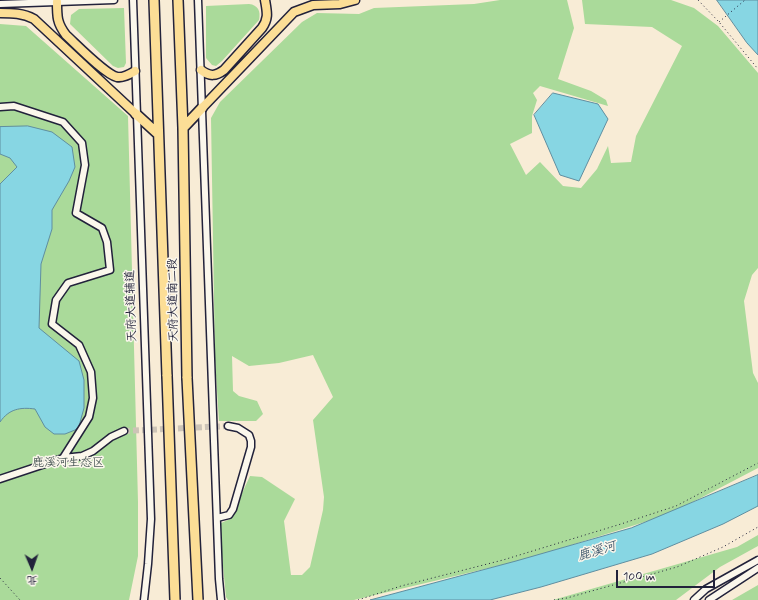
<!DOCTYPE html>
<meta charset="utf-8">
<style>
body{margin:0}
#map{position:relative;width:758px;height:600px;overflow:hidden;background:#f8ecd6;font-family:Mynerve,"LXGW WenKai TC",sans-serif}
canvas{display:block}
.north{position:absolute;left:12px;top:548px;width:40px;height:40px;-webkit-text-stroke:3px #fbf7ec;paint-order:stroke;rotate:178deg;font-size:11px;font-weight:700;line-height:16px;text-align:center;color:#22223b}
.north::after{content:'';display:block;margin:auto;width:14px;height:18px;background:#22223b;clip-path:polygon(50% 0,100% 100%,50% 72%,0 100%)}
.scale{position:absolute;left:616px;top:570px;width:99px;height:18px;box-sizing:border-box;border:2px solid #22223b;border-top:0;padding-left:5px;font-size:12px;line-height:14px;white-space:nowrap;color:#22223b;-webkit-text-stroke:3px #fbf7ec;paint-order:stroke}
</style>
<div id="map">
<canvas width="758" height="600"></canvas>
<div class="north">北</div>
<div class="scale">100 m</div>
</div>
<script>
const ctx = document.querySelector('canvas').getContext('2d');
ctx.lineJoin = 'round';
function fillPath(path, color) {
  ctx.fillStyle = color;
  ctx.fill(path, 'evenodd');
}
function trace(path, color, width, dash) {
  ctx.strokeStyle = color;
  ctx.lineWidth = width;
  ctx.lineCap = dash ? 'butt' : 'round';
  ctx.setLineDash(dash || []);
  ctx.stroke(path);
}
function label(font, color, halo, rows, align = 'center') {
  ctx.font = font + ' Mynerve,"LXGW WenKai TC",sans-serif';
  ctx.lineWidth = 3;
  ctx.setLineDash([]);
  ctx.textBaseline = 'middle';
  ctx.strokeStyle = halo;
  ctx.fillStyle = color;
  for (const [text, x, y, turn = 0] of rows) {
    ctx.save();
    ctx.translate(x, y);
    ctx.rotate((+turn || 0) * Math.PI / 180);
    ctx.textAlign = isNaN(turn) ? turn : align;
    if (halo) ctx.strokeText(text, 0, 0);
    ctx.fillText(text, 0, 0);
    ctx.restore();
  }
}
fillPath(new Path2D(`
 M500 0H567L574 28 558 79 591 91 606 100 608 106 540 86 533 93 537 100 532 116V133L510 144 526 175 540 162 563 186 581 188 597 169 608 146 611 163 631 162 636 136 682 46 652 27 585 24 582 0H671L694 8 718 26 758 73V268L752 275 744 301 753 373 758 383V468L670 514 527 559 354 600H228L226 597 219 524 230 519 250 476 262 477 295 499 284 521 291 575H302L310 567 323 510 324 497 313 420 333 397 313 355 279 363 249 366 232 356 233 391 239 396 257 401 263 414 256 421H219L215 360 211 118 220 102 302 22 317 13 359 14 374 8 474 4Z
 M249 4C258 5 261 11 259 20L222 61 216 66 212 65 206 58V6Z
 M124 8 126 63 124 67 118 68 113 66 70 24 71 15 79 9Z
 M0 24 26 26 128 116 138 502V556L129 600H0Z
 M758 535V546L720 567 676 600H553L737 547Z
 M758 585V600H732Z`), '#aada9a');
const water = new Path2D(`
 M717 0H758V55L747 43Z
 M553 93 598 104 608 119 579 181 560 175 534 115Z
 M28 126 52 132 72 147 75 167 69 181 52 210V229L41 264 39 328 79 361 84 380V408L79 426 75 430 65 434H54L45 427 35 409C20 407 9 409 0 422V184L17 167 10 158 0 154V127Z
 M758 475V506L723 524 652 554 541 587 490 600H370L516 561 631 528Z`);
fillPath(water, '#87d6e3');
trace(water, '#5f8ea0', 1);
trace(new Path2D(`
 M124 431 228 426`), '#cdc4b7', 6, [6, 3]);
const minor = new Path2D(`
 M133 0 151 519 148 564 144 600
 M198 0 219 579 221 600
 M0 4 114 0
 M0 107 14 106 63 122 82 143 85 165 76 213 102 228 107 242 110 270 68 283 56 300 52 324 79 345 91 372 93 398 89 417 63 458
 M0 479 63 458 82 456 93 451 111 437 124 431
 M217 518 229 515 233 509 251 447V441L249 435 238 428 228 426
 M694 600 706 589 758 560
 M709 600 758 568`);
const major = new Path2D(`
 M57 2C57 17 57 23 66 35 77 45 105 74 117 77 124 78 130 74 135 71
 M0 13C12 13 23 13 34 19L136 114
 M201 70C210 77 216 76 224 70L262 28C269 18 267 12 265 0
 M202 108 294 12 313 5 340 4 355 0`);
const highway = new Path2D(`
 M154 0 167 376
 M178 0 183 128 187 378
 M136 114 158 134
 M183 128 202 108`);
trace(minor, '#22223b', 9);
trace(major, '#22223b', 11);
trace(highway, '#22223b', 12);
trace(new Path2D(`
 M698 0 719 22 758 69
 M719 22 745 0
 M0 578 20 600
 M358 600 401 586 503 560 621 524 676 506 758 463
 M554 600 567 598 677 567 723 547 758 527`), '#22223b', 1, [1, 3]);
trace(minor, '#fbf7ec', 6);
trace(major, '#fcde96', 8);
trace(highway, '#fcde96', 9);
const highwayBridge = new Path2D(`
 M167 376 175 600
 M187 378 198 600`);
trace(highwayBridge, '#22223b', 12, []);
trace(highwayBridge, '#fcde96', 9);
label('12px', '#22223b', '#fbf7ec', [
 ["天府大道南二段",174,300,-91],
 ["天府大道辅道",132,306,-92]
]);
label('12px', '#4b5958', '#fbf7ec', [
 ["鹿溪河生态区",68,463]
]);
label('italic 13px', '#40586d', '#fbf7ec', [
 ["鹿溪河",597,552,-16]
]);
</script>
